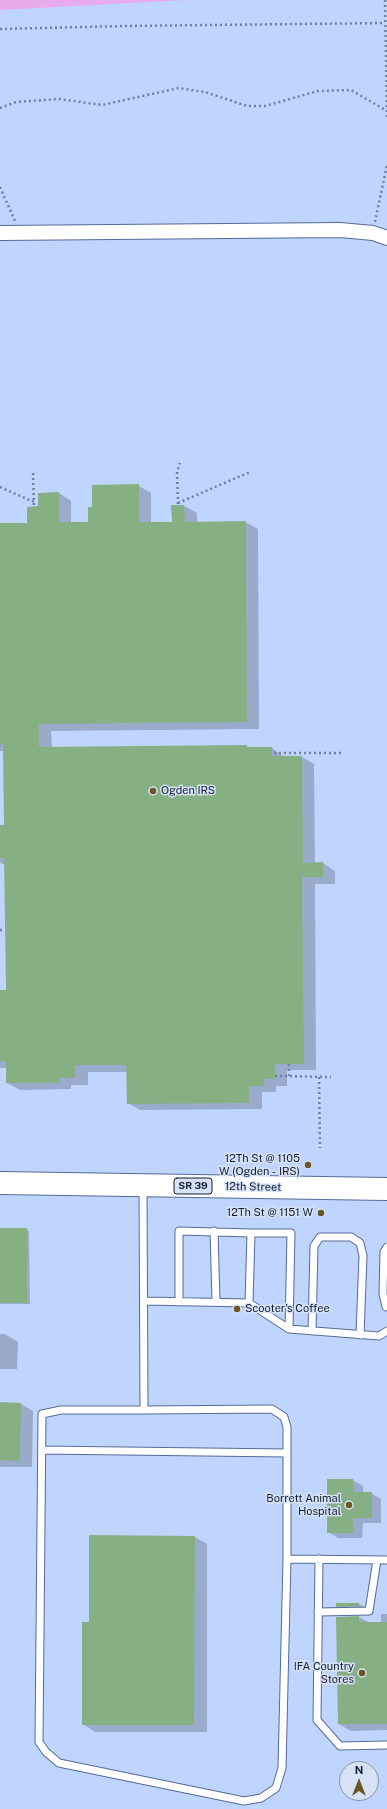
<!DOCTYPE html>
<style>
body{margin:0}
#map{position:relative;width:387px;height:1809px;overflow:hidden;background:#c0d5fe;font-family:"Public Sans",sans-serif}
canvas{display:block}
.north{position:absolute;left:339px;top:1761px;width:40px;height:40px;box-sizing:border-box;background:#d7e2f6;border:1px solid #8993a7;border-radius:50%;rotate:0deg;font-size:11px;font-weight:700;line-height:16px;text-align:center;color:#141d30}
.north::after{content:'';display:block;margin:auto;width:14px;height:18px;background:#6c5525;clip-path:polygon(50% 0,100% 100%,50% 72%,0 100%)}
</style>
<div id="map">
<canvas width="387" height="1809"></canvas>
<div class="north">N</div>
</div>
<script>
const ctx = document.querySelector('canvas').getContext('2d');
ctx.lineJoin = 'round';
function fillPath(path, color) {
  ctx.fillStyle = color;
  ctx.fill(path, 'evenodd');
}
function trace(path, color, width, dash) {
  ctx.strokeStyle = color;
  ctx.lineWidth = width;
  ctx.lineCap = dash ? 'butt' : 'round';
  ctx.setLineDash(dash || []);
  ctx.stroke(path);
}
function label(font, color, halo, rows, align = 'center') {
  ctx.font = font + ' "Public Sans",sans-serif';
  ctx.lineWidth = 3;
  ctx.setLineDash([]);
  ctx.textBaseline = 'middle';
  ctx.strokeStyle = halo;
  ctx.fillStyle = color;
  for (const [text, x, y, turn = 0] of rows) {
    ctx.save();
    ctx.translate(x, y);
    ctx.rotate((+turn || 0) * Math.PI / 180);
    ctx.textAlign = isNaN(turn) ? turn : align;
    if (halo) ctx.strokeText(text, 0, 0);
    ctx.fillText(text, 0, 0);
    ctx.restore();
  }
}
fillPath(new Path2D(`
 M0 0H187L0 10Z`), '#e7abec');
fillPath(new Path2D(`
 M139 486 151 493V523H173L172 506H184L197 513V523L245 522 258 529 259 729 51 731 52 748 246 746 250 748H272L284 757H302L314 764 315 864 323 863 335 871V884H315L316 1070H287V1086H276V1092H262V1109L140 1110 128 1103 127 1072H88V1085H71V1089L20 1090 7 1083V1068H0V991H7L6 865 0 863V826H5L4 751H0V524H28L39 507 59 493 71 501V523H89L93 508Z
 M0 1229H26L29 1231 30 1304H0Z
 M0 1334H5L18 1342 17 1369H0Z
 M0 1403 21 1404 33 1411 32 1467H0Z
 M328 1480H353L363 1486V1493H371L381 1499V1523H363L362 1538H338L328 1532Z
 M195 1537 207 1544V1732H95L83 1724Z
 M359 1604 371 1611 350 1613 337 1606Z
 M381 1614H387V1730L351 1731 339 1724 337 1618 359 1617 370 1623H381Z`), '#0003');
fillPath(new Path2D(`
 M139 484V522H172L171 505H184L185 522 246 521 247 722 39 724V747L247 745V747H272V756H302L303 863 323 862V877H302L304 1064H275V1079H264V1086H249V1103L127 1104 126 1065H75V1078H59V1083H6V1061H0V990H6L4 858H0V825H4L3 744 0 745V523H27V507L38 506V493L59 492V522H88V507H92V485Z
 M0 1228H27V1303H0Z
 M0 1402 21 1403 20 1461 0 1460Z
 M327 1479H353V1492H372V1518H353V1533H327Z
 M89 1535 195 1536 194 1725H82V1622H89Z
 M336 1603H359V1606L336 1607Z
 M359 1616V1622H387V1724H338L336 1617Z`), '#86b084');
const service = new Path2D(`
 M143 1188 144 1410H61L42 1414 39 1742 46 1752 59 1763 244 1801 261 1798 276 1788 282 1768 287 1559V1427L284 1417 272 1409 144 1410
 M214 1231 216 1301
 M144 1301 249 1303 251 1233H291L289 1329 249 1303
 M179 1302V1231L251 1233
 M386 1307 383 1294 384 1252 387 1247
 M289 1329 379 1336 387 1331
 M312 1331 314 1246 320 1237H351L360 1243 363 1256 360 1335
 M42 1450 287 1453
 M287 1559 387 1560
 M319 1559 317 1720 340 1746 387 1745
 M318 1612 369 1611 377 1560`);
const minor = new Path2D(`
 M0 233 340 230 373 233 387 238`);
const primary = new Path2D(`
 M0 1183 387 1189`);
trace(service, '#546a98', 9);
trace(minor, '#546a98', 16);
trace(primary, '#546a98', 24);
trace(new Path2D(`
 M385 0 387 117
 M0 29 125 26 385 23
 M0 108 16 102 59 99 102 105 179 88 205 92 247 106H265L318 91 351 90 387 111
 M0 187 15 221
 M375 222 387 165
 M33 473 34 507
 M0 487 34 502
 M178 503 250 472
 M178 504 177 472 180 463
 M274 753H341
 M0 930H5
 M289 1064V1076
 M275 1076 331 1077
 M319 1077 320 1148`), '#70809e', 2.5, [2, 3]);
trace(service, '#fff', 7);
trace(minor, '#fff', 14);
trace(primary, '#fff', 22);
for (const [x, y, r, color] of [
 [153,791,4,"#6c5525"],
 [308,1165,4,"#6c5525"],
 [321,1213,4,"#6c5525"],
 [237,1309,4,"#6c5525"],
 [349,1505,4,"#6c5525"],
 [362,1673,4,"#6c5525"]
]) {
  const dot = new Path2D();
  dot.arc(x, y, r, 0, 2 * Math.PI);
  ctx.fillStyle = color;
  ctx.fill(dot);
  trace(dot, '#d7e2f6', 1.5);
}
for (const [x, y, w] of [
 [193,1186,38]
]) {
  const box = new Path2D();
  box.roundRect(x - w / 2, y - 8, w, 16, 3);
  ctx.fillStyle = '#d7e2f6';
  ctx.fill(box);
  trace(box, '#141d30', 1);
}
label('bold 10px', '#141d30', null, [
 ["SR 39",193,1186]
]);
label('11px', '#141d30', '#d7e2f6', [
 ["Ogden IRS",161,791,"left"],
 ["12Th St @ 1105",300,1159],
 ["W (Ogden - IRS)",300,1172],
 ["12Th St @ 1151 W",313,1213],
 ["Scooter's Coffee",245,1309,"left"],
 ["Borrett Animal",341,1499],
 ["Hospital",341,1512],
 ["IFA Country",354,1667],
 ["Stores",354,1680]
], 'right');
label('11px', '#141d30', '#d7e2f6', [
 ["12th Street",253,1187,1]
]);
</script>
